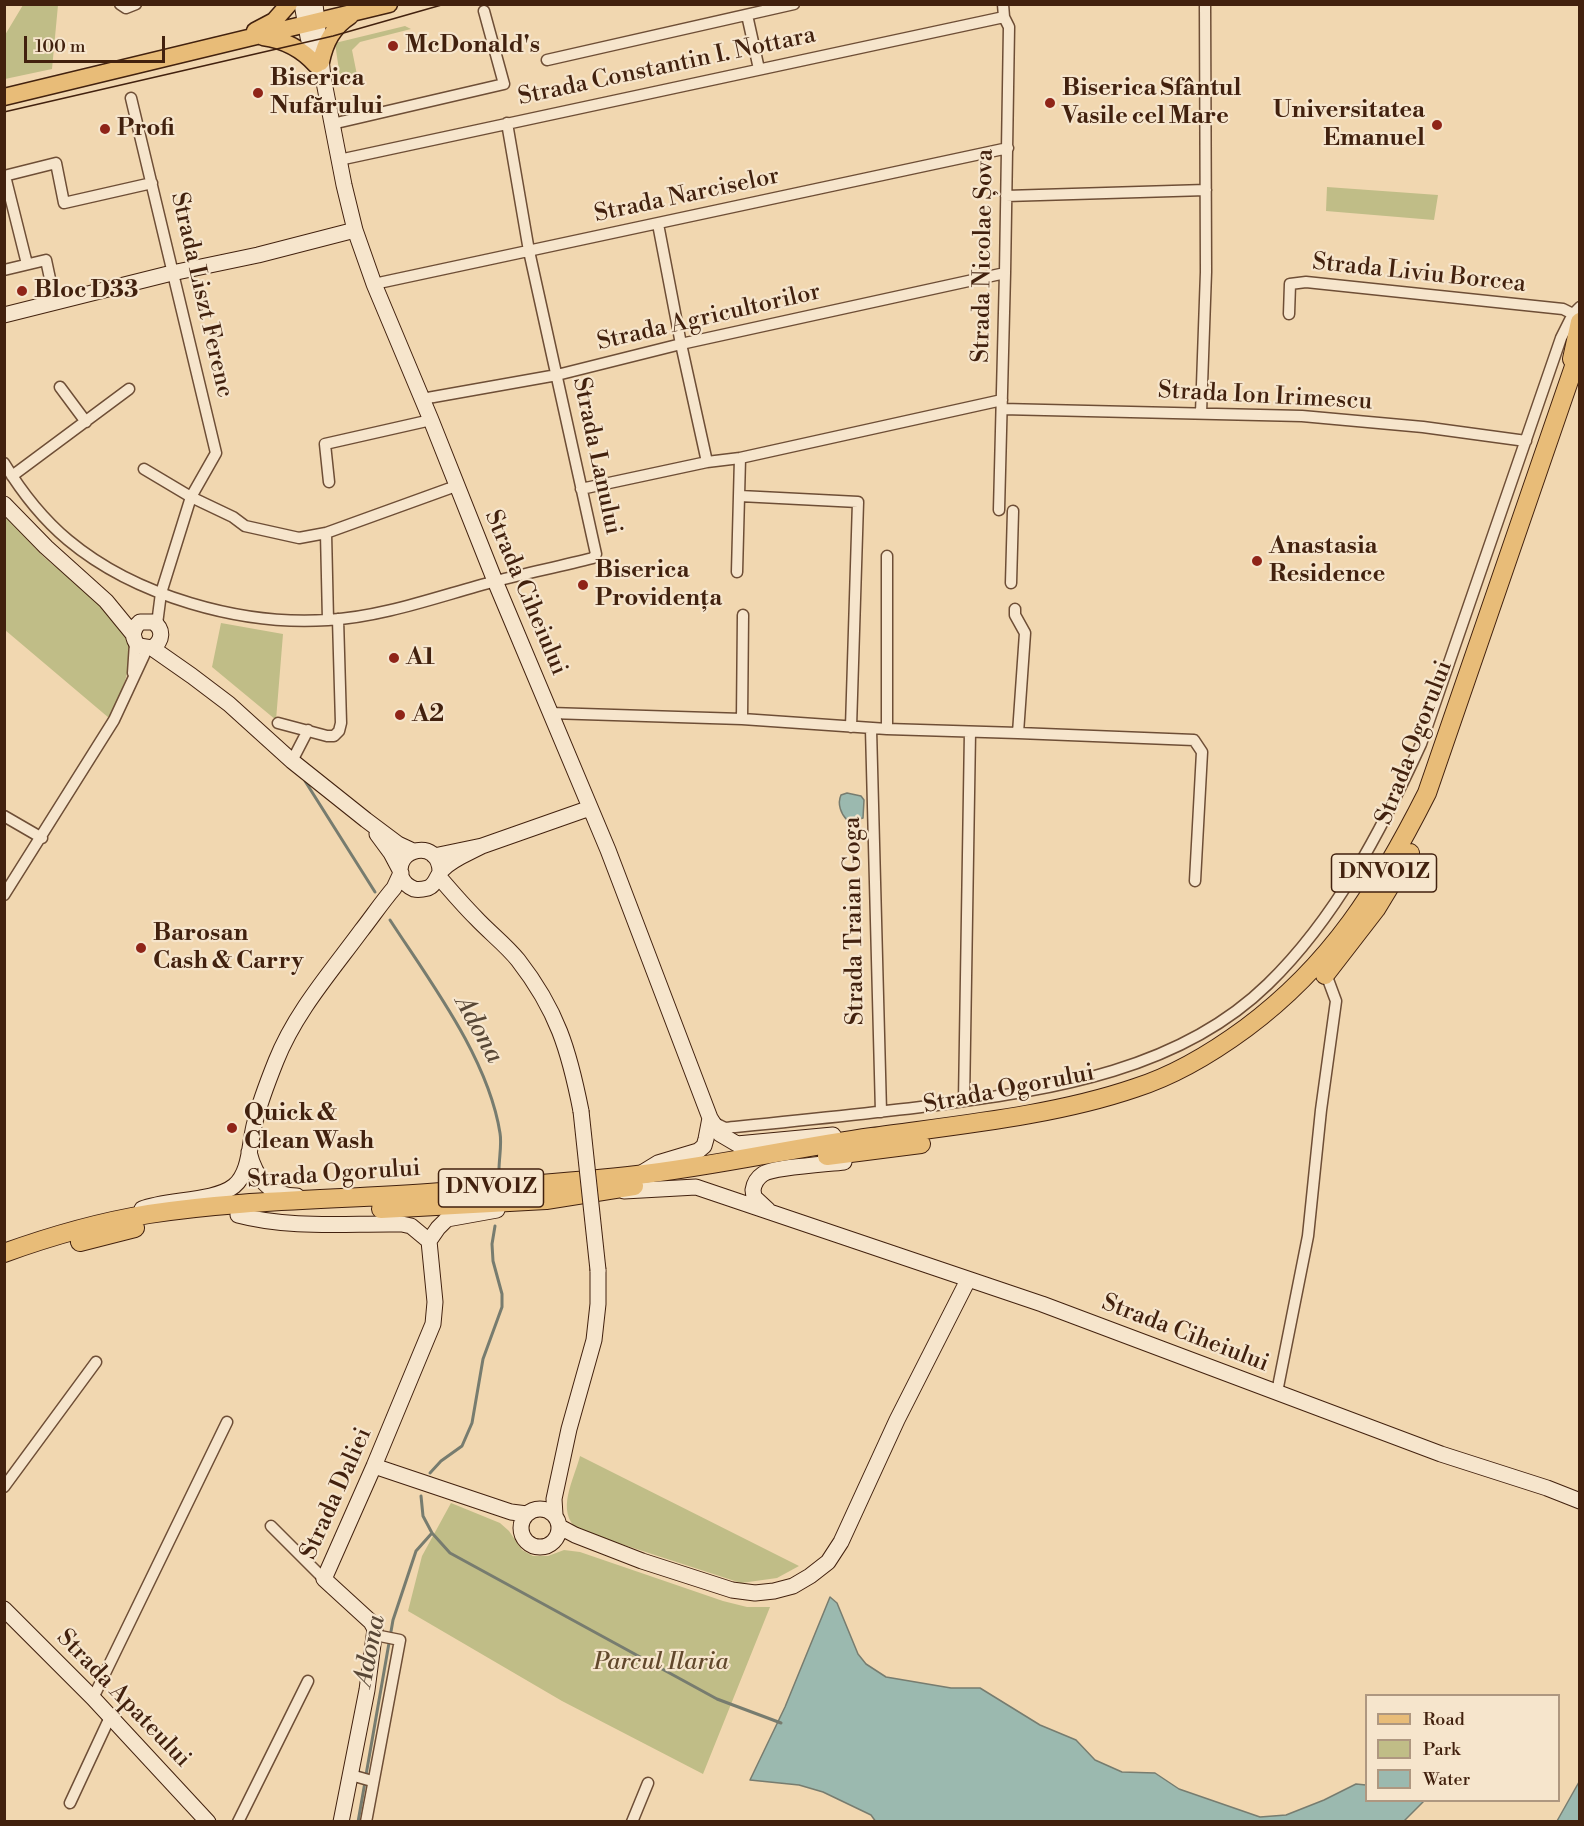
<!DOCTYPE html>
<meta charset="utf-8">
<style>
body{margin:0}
#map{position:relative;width:1584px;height:1826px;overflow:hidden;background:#f1d7b0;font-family:"Libre Bodoni",serif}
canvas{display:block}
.frame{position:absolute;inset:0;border:6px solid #42210e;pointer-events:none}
.legend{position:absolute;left:1365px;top:1694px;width:195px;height:108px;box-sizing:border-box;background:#f6e5cc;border:2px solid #ae9780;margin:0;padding:8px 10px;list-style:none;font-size:18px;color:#42210e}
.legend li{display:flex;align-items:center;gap:12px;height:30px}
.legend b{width:30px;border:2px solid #ae9780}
.scale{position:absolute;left:24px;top:36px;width:141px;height:27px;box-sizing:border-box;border:3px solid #42210e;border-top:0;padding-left:8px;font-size:18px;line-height:21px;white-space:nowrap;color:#42210e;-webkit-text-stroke:4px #f6e5cc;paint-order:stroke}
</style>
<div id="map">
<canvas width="1584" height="1826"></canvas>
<div class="frame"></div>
<ul class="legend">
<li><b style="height:8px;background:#e8bc78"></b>Road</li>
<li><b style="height:16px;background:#c0bd87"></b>Park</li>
<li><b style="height:16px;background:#9bb9af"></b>Water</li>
</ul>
<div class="scale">100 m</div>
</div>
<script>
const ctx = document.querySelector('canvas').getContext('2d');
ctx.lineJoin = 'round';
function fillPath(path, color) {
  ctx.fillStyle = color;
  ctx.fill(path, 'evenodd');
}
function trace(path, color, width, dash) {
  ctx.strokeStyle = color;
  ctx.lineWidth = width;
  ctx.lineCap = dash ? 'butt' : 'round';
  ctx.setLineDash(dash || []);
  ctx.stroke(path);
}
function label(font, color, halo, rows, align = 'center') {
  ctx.font = font + ' "Libre Bodoni",serif';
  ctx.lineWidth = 4.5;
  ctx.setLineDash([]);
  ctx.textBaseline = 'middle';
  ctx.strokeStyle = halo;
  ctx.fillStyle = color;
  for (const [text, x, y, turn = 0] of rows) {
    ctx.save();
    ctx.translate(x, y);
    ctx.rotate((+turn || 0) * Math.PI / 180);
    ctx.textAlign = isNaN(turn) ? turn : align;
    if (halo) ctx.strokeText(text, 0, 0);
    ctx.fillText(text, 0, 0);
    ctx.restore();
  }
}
fillPath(new Path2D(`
 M23 5H58L52 69 5 79V35Z
 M405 26 411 29 360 42 352 50 358 80 341 84 335 43Z
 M1327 187 1438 195 1434 220 1326 211Z
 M4 514C17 529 31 544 45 558 67 577 122 616 128 643 134 668 120 695 109 718L5 630Z
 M221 623 283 634 276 720 212 667Z
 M580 1456 799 1566 777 1578 741 1583 578 1530C555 1511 574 1480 580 1456Z
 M451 1503 500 1523 509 1531 522 1550 533 1556H548L564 1550 580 1552 723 1601 747 1607H770L703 1774 562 1701 408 1611 422 1556Z`), '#c0bd87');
const water = new Path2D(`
 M847 793 861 796 864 800 863 818 854 821 847 820C841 814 837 804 841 795Z
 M830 1597 837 1603 858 1654 866 1664 886 1677 951 1688H980L1040 1725 1076 1740 1095 1760 1122 1772 1155 1773 1179 1789 1260 1817 1286 1815 1324 1800 1356 1784 1366 1785V1800L1424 1801 1403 1822H876L871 1815 823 1792 799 1785 750 1780 785 1707Z
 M1579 1782V1821H1557Z`);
fillPath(water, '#9bb9af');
trace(water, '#777c6f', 1.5);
trace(new Path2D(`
 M305 781 375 892
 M390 920C431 983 488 1058 500 1133 502 1144 499 1158 499 1170
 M430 1473 441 1461 462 1446 472 1423 483 1359 502 1307V1294L493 1261 492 1244 495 1226
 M432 1533 450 1553 717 1699 781 1723
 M366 1775 393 1620 416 1551 432 1533 423 1516 421 1496
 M358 1822 365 1782`), '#777c6f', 3);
const street = new Path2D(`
 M120 4 126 8 136 4
 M747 15 759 69
 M547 60 794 4
 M131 98 216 453 191 497 161 593 157 624
 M332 124 504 84 484 11
 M339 160 1004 17
 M4 176 56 163 64 203 152 183
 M5 176 27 264
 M1006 196 1206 190
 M658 224 681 344 707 462
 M4 270 46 260 55 302
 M374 284 1008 148
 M1289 314 1290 284 1306 282 1563 309 1573 314
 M60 387 86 422
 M422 399 557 375 681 344 1005 273
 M1002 409 1302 416 1423 427 1526 441
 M1201 413 1206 272 1205 4
 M4 463C21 491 43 519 68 540 135 596 241 626 328 620 384 617 442 595 496 581 528 573 561 566 593 558L596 554 529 251 507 123
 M144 469 191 497 233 517 245 526 299 538 326 533 456 486
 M12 476 129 389
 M329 482 325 444 431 420
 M581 489 707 462 740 458 1002 400
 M740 496 858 502 851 727
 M999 510 1005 273 1009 27 1004 17 1003 4
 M326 533 328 620
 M737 572 740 458
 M1011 583 1013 511
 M1015 609V615L1025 633 1018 733
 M133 673 135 643
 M550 713 742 719 887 729 1018 733 1194 740 1202 752 1195 881
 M742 719 743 615
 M278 723 327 736H334L339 731 341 723 338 619
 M871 729 881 1112
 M887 729V556
 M292 761 308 730
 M4 816 42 838
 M4 895 114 720 147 649
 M964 1101 970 732
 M715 1123 725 1128C795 1121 866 1114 937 1105 1054 1089 1180 1070 1268 984 1336 918 1382 829 1421 744L1561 338 1573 314 1580 307
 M1277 1392 1308 1236 1321 1110 1336 1001 1326 974
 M4 1487 96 1362
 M271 1526 324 1579
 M93 1698 227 1422
 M351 1775 372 1781
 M70 1803 110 1717
 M238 1822 308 1681
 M366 1822 400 1640 375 1635
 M632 1822 648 1783`);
const secondary = new Path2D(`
 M302 4 308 37 315 61
 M315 4 323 77 344 185 355 230 374 284 431 420 495 581 608 850 710 1118 720 1134 737 1144 833 1135
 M4 315 172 273 258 255 355 230
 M4 504 46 547 106 601 133 634
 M152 648C163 641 164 629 153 622H140C132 629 131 638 139 646L152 648 192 676 229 704 292 761 366 820 398 844 413 851
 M377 834 391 853 400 870
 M434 856 482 846 590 808
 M440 871C439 838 393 848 401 876 403 882 409 887 414 889 418 890 424 889 428 888 437 884 436 876 442 870 452 859 469 853 482 846
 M439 877C451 891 463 905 476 918 489 932 506 945 518 960 557 1010 569 1050 581 1111
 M249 1152C255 1177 269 1196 297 1196
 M640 1174 658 1163 698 1151 704 1146 706 1139 710 1118
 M624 1191 696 1187 1042 1304 1441 1454 1547 1488 1580 1501
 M142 1209C167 1199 214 1202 234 1186 251 1172 249 1142 255 1122 260 1101 268 1081 276 1061 295 1013 330 973 361 931 372 917 382 902 394 888L401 873
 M768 1210 754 1197 753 1190C754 1183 757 1178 763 1174 774 1167 828 1164 844 1162
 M238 1215C290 1229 348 1223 402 1224L411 1226 429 1241
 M374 1466 511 1512 527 1514
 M521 1528a19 19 0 1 1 38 0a19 19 0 1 1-38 0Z
 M555 1515 554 1499 569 1429 594 1340 598 1304V1270
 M560 1527 575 1535 642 1561 732 1590 755 1593 774 1591 793 1586 810 1576 828 1562 841 1542 897 1420 968 1280
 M4 1609 93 1698 208 1822
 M341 1822 367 1690 375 1629 371 1622 324 1579 374 1466 433 1324 435 1302 429 1241 438 1228 447 1219 497 1210`);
const primary = new Path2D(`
 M255 31 274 21 289 4
 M263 37C285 40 302 49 316 65
 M321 62C325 42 333 27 350 16
 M4 97 389 4`);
const highway = new Path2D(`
 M1572 359 1580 322
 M1325 975 1376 909 1410 853
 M827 1156 921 1144
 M381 1209 546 1200 634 1186
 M80 1242 135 1228
 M4 1253C51 1236 100 1222 149 1214 245 1199 344 1200 441 1192 506 1186 572 1183 637 1175 716 1166 793 1148 872 1137 957 1125 1053 1116 1135 1088 1176 1075 1212 1053 1246 1028 1332 964 1379 888 1427 793L1580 349`);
trace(street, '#6e4e36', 13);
trace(secondary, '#42210e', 17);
trace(primary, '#42210e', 19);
trace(highway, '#42210e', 20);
trace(street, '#f6e5cc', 10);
trace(secondary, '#f6e5cc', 15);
trace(primary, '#e8bc78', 16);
trace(highway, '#e8bc78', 18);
trace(new Path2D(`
 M4 112 333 36 445 4`), '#42210e', 1.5);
const secondaryBridge = new Path2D(`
 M581 1111 598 1270`);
trace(secondaryBridge, '#42210e', 17, []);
trace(secondaryBridge, '#f6e5cc', 15);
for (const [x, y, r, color] of [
 [393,46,6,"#8f2418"],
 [258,93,6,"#8f2418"],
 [1050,103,6,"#8f2418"],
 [1437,125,6,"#8f2418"],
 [105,129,6,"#8f2418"],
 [22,291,6,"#8f2418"],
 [1257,561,6,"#8f2418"],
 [583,585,6,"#8f2418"],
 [394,658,6,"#8f2418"],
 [400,715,6,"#8f2418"],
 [141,948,6,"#8f2418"],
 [232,1128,6,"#8f2418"]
]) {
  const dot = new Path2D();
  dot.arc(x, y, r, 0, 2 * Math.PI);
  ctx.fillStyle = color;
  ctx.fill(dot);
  trace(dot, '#f6e5cc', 2);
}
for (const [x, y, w] of [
 [1384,873,105],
 [491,1188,105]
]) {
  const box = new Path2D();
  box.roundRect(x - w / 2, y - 19, w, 38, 4.5);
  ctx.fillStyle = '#f6e5cc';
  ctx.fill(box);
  trace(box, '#42210e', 1.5);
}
label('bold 22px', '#42210e', null, [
 ["DNVO1Z",1384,873],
 ["DNVO1Z",491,1188]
]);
label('bold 24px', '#42210e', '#f6e5cc', [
 ["McDonald's",405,46],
 ["Biserica",270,79],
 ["Nufărului",270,107],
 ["Biserica Sfântul",1062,89],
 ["Vasile cel Mare",1062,117],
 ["Universitatea",1425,111,"right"],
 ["Emanuel",1425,139,"right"],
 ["Profi",117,129],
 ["Bloc D33",34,291],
 ["Anastasia",1269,547],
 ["Residence",1269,575],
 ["Biserica",595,571],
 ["Providența",595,599],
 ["A1",406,658],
 ["A2",412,715],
 ["Barosan",153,934],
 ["Cash & Carry",153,962],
 ["Quick &",244,1114],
 ["Clean Wash",244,1142]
], 'left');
label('24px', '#42210e', '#f6e5cc', [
 ["Strada Constantin I. Nottara",667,67,-12],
 ["Strada Narciselor",687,196,-12],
 ["Strada Nicolae Șova",984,256,-89],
 ["Strada Liviu Borcea",1419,274,6],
 ["Strada Liszt Ferenc",201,295,77],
 ["Strada Agricultorilor",709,318,-13],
 ["Strada Ion Irimescu",1265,397,3],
 ["Strada Lanului",596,456,78],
 ["Strada Ciheiului",525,593,67],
 ["Strada Ogorului",1415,743,-69],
 ["Strada Traian Goga",855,921,-91],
 ["Strada Ogorului",1009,1090,-11],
 ["Strada Ogorului",334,1175,-4],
 ["Strada Ciheiului",1185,1334,21],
 ["Strada Daliei",337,1494,-66],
 ["Strada Apateului",123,1699,46]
]);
label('italic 24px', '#62482c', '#f6e5cc', [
 ["Parcul Ilaria",661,1663]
]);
label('italic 26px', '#584736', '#f6e5cc', [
 ["Adona",478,1030,61],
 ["Adona",371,1651,-79]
]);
</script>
